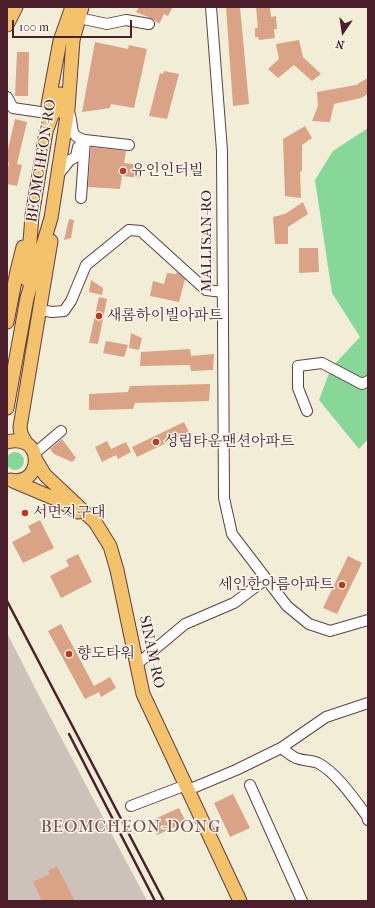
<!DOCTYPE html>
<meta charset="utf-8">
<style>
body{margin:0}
#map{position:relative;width:375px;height:908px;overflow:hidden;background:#f1edd6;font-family:"IM FELL French Canon",serif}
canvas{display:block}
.frame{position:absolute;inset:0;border:8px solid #4a1f2b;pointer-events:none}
.north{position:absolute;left:323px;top:12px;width:40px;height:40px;-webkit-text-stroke:3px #fbf7ec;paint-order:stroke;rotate:193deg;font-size:11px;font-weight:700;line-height:16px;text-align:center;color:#4a1f2b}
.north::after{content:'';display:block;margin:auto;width:14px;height:18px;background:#4a1f2b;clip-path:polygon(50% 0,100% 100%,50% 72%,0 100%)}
.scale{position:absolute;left:12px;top:20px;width:120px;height:18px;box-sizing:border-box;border:2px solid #4a1f2b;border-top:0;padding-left:5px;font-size:12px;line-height:14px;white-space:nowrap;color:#4a1f2b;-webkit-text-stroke:3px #fbf7ec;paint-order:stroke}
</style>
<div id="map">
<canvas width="375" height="908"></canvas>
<div class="frame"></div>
<div class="north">N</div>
<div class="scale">100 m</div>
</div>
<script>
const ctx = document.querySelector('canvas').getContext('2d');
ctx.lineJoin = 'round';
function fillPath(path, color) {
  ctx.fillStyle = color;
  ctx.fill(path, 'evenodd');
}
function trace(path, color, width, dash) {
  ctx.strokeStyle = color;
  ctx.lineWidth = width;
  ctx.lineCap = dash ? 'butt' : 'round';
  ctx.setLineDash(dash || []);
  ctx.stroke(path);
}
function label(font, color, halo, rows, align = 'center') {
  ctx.font = font + ' "IM FELL French Canon","Noto Serif KR",serif';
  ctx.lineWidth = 3;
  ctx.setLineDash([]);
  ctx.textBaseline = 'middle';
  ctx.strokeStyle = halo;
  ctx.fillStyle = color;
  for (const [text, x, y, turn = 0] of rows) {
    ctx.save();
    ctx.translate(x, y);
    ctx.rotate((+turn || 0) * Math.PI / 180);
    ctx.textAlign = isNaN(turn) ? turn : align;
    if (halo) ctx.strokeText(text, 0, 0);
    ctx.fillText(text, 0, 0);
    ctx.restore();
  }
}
fillPath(new Path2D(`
 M7 633 36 690 147 901H7Z`), '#cdc2b9');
fillPath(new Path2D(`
 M368 128V439L359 449 319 400 331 368 360 337 332 293 315 180 333 151Z
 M6 461a9 9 0 1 1 18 0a9 9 0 1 1-18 0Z`), '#87d898');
fillPath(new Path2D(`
 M139 7H173L168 16 164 14 159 24 153 19 136 12Z
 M226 7H240L249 104 233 106Z
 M256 7H270L271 17 276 16 277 29H274L275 38 259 40 258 37H255V28H258Z
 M299 40 303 57 321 74 312 81 294 65 278 78 268 69 279 59 276 44Z
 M95 42 128 49 129 45 147 49 134 108 111 104 110 108 82 112Z
 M17 52H29L28 96H15Z
 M164 71 179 74 167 119 149 116 160 73 163 74Z
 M368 78V94L361 98 334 104 330 122 312 121 318 106 317 92 356 85Z
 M15 119 27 122 17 164 22 165 17 186 7 184V173L9 163 7 162V154Z
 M305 126 312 138 302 145V171L300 172 301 198 285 196 283 139Z
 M91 147 126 151 124 163 142 165 140 178 122 176 120 189 88 187Z
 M303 202 308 214 288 227V244H275L273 217 285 214Z
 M69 219 74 220 71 238 64 240Z
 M299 248H318L319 272 299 273Z
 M177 272 185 279 179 302 150 296 153 281 164 284 167 273 176 274Z
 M91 280 103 288 102 295 89 292Z
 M99 297 107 299 98 344 89 343Z
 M131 333 142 338 139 350 129 348Z
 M106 341 128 345 124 357 103 353Z
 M190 349 191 356 214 354 213 370 191 371 190 365 140 366 141 352Z
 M210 384 209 401 135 403 133 409 89 410V394L128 392 130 386Z
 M184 422 189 432 137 457 132 447Z
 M62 439 76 458 72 462 54 454 50 449Z
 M107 441 111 449 126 442 131 452 118 459 116 455 102 462 95 447Z
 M40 520 54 548 23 563 12 542 31 532 28 526Z
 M78 554 92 582 61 598 50 576 69 566 66 560Z
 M348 556 362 563 337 614 323 608Z
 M61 624 94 686 110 677 116 688 101 697 99 692 85 699 48 631Z
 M233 794 250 828 230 837 214 803Z
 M179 808 186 822 157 835 150 821Z
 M57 866 75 901H42L33 882 50 874 48 871Z`), '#daa385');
const minor = new Path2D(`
 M211 7 222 151 224 498 232 534 287 606 309 624 330 631 368 620
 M79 18 107 24 126 20 149 24
 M7 97 13 108 47 113
 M58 175 70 160 76 157 78 147 85 140C68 136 74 128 70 115
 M81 198 85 140 129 145
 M40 310 52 312 64 311 71 301 86 265 129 230 141 231 206 290 223 292
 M307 411 298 388V366L322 363 362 384 368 381
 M35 453 61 431
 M136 665 185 624 234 603 266 579
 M281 748C286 751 291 756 296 758 303 761 311 760 318 763 336 772 355 800 367 816L368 820
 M250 785 302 901
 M188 790 236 770 281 748 326 717 368 703
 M131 806 186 785`);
const major = new Path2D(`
 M7 25 16 7
 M48 105 60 41 72 7
 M27 280 32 216 46 132 53 112 56 97 58 94H60L61 98 59 111
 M7 322 17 271 23 247
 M7 408 27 298 51 218 68 109 73 40 82 7
 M7 442C45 432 43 487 11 480
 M26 443 21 434 20 427 51 241
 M36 460 45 475 95 522 110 546 117 570 143 694 240 901
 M13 481 58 500 78 512`);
trace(minor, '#633e45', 12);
trace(major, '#633e45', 15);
trace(minor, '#fff', 10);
trace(major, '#f3c26a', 13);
trace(new Path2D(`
 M7 601 164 901
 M69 734 155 901`), '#4a1f2b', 2.5);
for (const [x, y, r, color] of [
 [123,171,4,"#c8321e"],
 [99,316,4,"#c8321e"],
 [156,442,4,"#c8321e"],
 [25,513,4,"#c8321e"],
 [342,585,4,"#c8321e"],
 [69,654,4,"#c8321e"]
]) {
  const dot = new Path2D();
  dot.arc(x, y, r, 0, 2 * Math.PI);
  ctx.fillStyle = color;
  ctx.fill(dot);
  trace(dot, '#fbf7ec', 1.5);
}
label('15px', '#4a1f2b', '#fbf7ec', [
 ["BEOMCHEON-RO",42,161,-81],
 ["MALLISAN-RO",207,241,-90],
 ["SINAM-RO",151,652,78]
]);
label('15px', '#4a1f2b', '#fbf7ec', [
 ["유인인터빌",131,171],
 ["새롬하이빌아파트",107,316],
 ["성림타운맨션아파트",164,442],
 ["서면지구대",33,513],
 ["세인한아름아파트",334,585,"right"],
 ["향도타워",77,654]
], 'left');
ctx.letterSpacing = '1px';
label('17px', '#7c4d4a', '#fbf7ec', [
 ["BEOMCHEON-DONG",131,828]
]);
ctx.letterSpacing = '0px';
</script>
